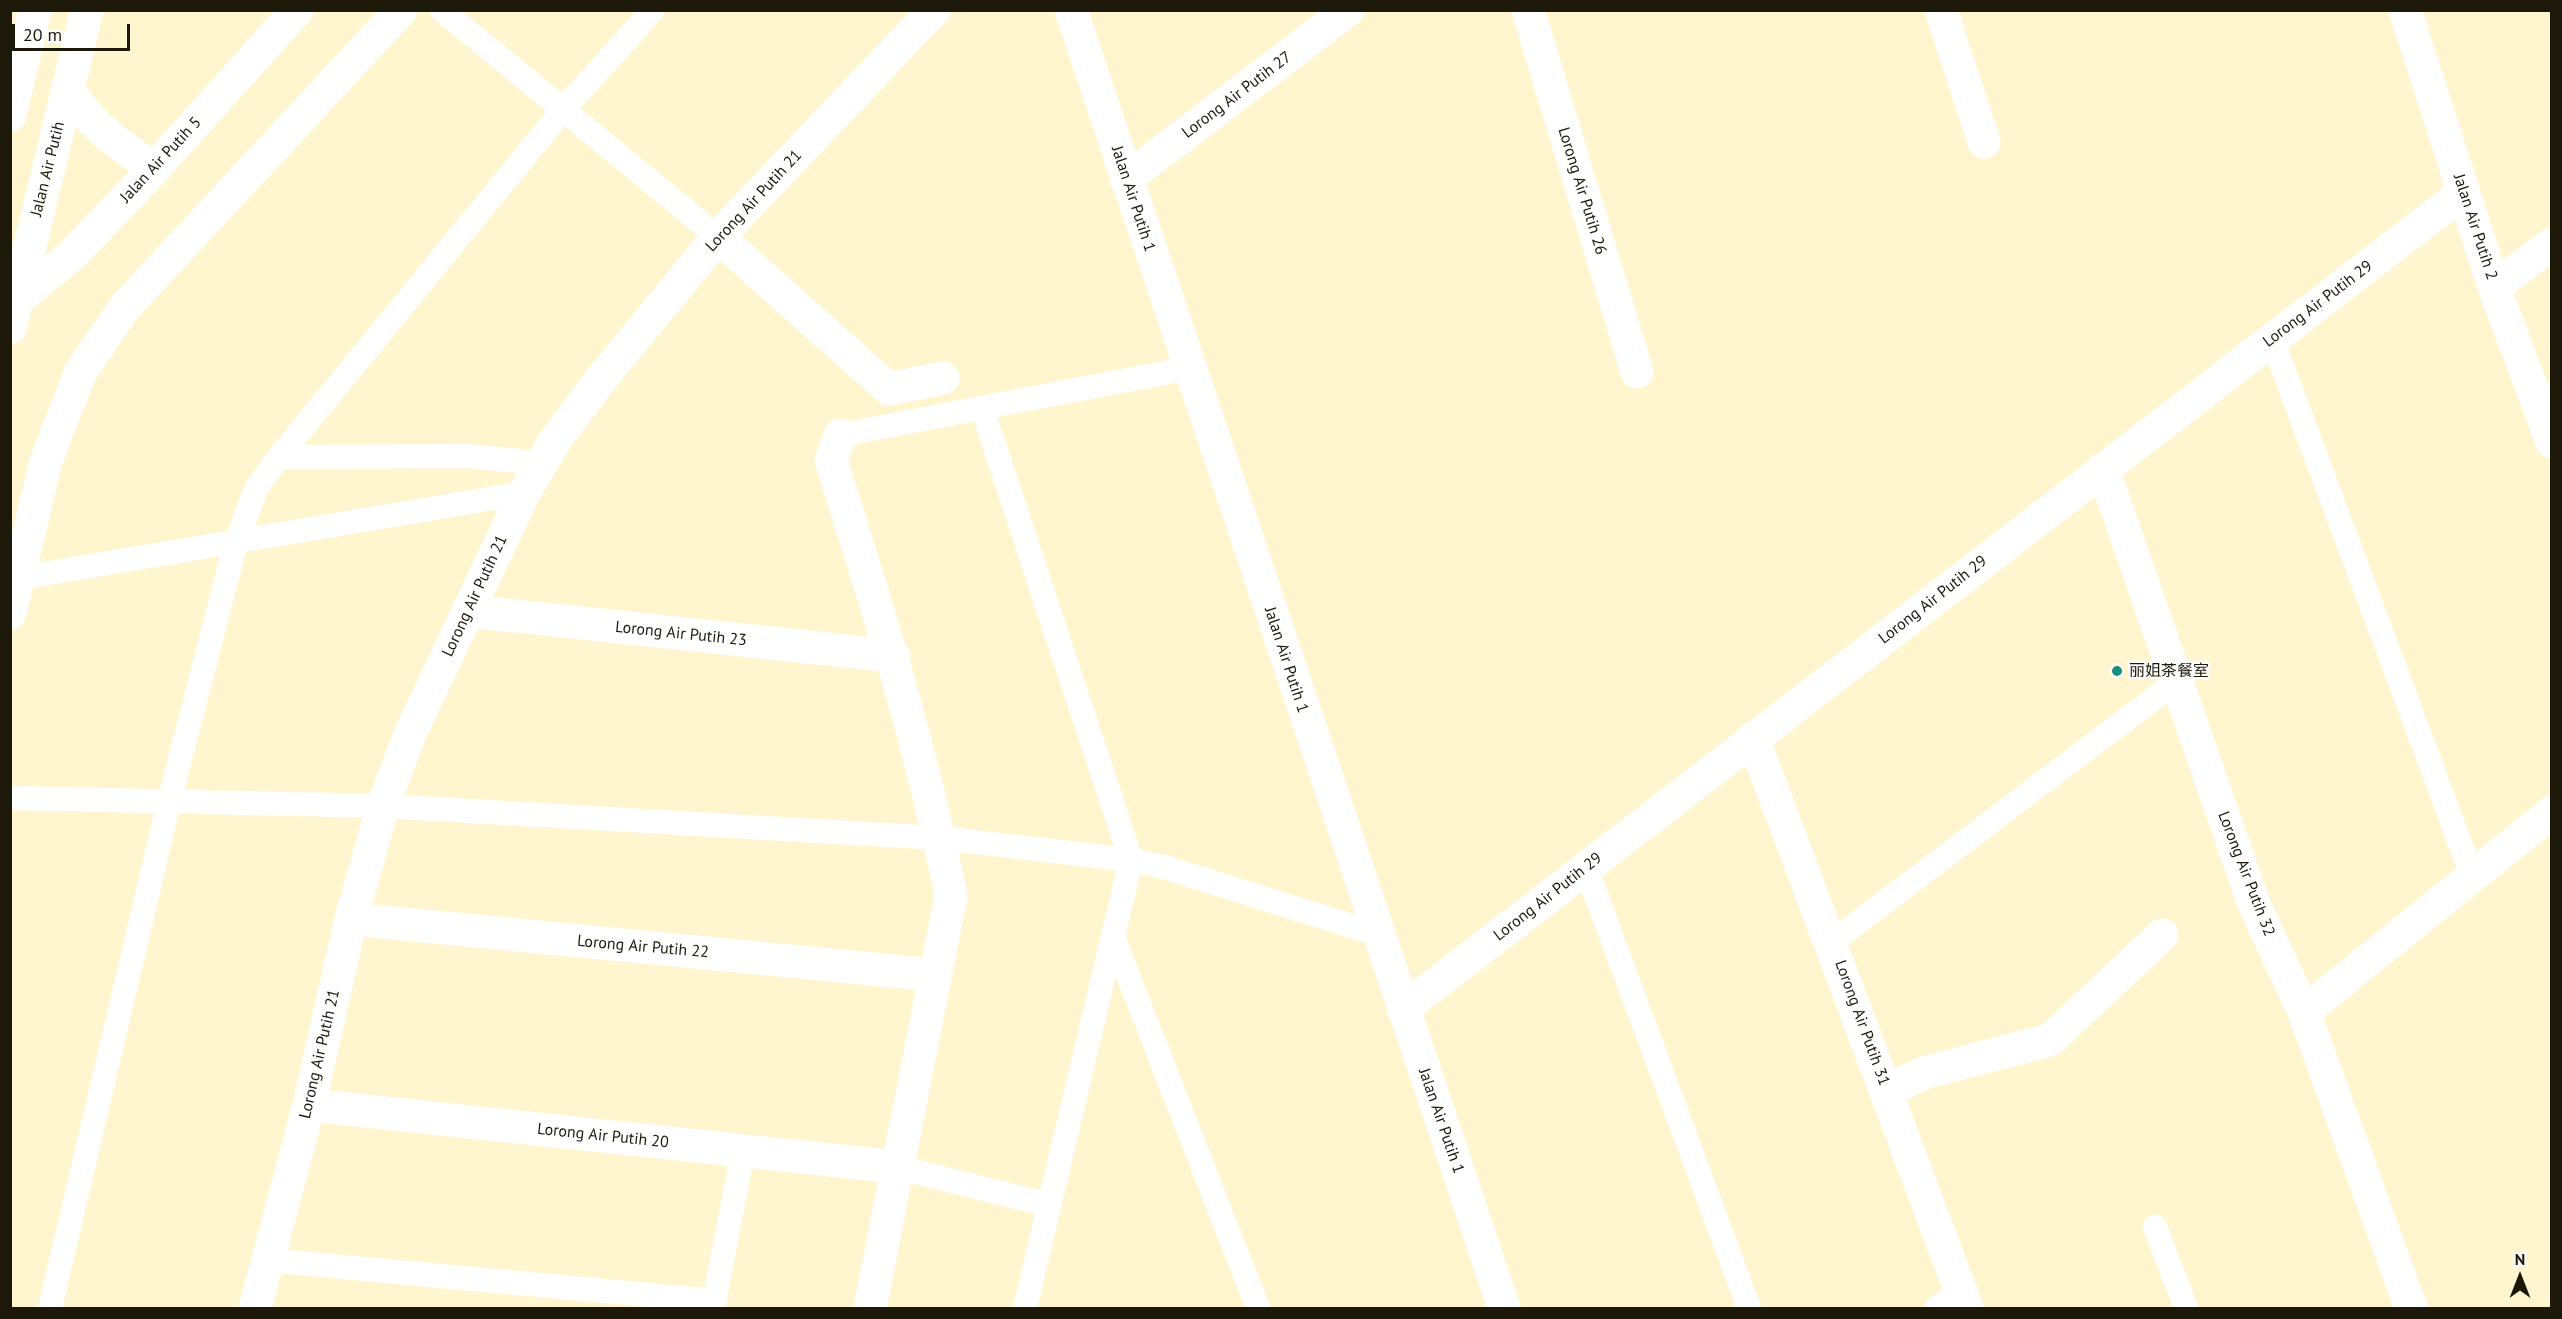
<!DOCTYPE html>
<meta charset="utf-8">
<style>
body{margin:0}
#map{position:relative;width:2562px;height:1319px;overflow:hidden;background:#fff6d0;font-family:"PT Sans",sans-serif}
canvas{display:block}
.frame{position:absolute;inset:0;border:12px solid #1c190b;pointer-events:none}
.north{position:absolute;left:2490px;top:1247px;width:60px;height:60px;-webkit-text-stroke:4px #fff;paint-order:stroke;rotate:0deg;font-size:16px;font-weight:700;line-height:24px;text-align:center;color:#1c190b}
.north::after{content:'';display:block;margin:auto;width:21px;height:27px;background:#1c190b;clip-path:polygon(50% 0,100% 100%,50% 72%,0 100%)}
.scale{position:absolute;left:12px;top:24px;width:118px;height:27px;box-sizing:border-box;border:3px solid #1c190b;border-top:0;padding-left:8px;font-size:18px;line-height:21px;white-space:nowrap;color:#1c190b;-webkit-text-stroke:4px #fff;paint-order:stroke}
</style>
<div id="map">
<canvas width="2562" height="1319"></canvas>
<div class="frame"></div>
<div class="north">N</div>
<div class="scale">20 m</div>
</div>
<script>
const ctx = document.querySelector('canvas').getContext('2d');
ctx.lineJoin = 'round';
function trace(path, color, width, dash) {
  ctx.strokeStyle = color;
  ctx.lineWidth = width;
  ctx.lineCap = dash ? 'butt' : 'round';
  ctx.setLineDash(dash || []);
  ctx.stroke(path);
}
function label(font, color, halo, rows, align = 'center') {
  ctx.font = font + ' "PT Sans","Noto Sans SC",sans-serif';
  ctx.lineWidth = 4.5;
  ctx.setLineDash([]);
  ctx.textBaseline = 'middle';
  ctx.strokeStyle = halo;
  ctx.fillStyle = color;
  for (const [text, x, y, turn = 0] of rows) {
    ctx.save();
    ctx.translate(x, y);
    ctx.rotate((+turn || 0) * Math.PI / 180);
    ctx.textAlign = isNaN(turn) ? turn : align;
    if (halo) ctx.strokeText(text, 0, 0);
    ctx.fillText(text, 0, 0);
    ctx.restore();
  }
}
trace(new Path2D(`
 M442 10 718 237
 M2272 339 2472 875
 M982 408 1131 860 1025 1308
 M840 435 1190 368
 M279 457 466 456 541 463
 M19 578 524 493
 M10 798 383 806 940 838 1131 860 1164 867 1377 934
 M1586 868 1749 1308
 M1113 937 1258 1308
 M1832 942 2177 681
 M897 1167 1049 1205
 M2155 1227 2186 1308
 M266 1260 715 1301
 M50 1308 169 802 236 542 256 489 279 457 562 111 653 10
 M713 1308 743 1151
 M1937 1308 1960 1291`), '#fff', 24);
trace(new Path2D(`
 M1071 10 1504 1308
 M1528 10 1637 372
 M1941 10 1984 142
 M2405 10 2494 287 2552 442
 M1126 179 1348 10
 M718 237 889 389 943 378
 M2494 287 2552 244
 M17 300 73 254 154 169 297 10
 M840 435 831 461C877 605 922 748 951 896L870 1308
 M2103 469 2254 904 2304 1012 2411 1308
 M468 611 894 656
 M10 613 46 461 80 373 124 308 401 10
 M1753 738 1967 1308
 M351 919 935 975
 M1403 1009 2464 192
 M2304 1012 2552 812
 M1887 1091 1923 1073 2050 1040 2162 935
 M309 1105 897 1167
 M255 1308 309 1105 351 919 383 806 410 734 524 493 556 439 602 378 718 237 934 10`), '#fff', 33);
trace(new Path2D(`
 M68 88C90 126 119 144 154 169
 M10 115 35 10
 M10 328 87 10`), '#fff', 33);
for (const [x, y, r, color] of [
 [2117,671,6,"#159177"]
]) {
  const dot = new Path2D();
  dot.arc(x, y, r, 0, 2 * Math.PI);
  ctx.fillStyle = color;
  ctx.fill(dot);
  trace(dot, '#fff', 2);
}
label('16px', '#1c190b', '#fff', [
 ["Lorong Air Putih 27",1237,95,-37],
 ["Jalan Air Putih 5",161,160,-47],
 ["Jalan Air Putih",48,169,-76],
 ["Lorong Air Putih 26",1582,191,73],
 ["Jalan Air Putih 1",1133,199,72],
 ["Lorong Air Putih 21",754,201,-47],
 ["Jalan Air Putih 2",2475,227,72],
 ["Lorong Air Putih 29",2318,304,-37],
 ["Lorong Air Putih 21",475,596,-65],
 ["Lorong Air Putih 29",1933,600,-38],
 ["Lorong Air Putih 23",681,634,6],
 ["Jalan Air Putih 1",1286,660,72],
 ["Lorong Air Putih 32",2246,874,69],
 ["Lorong Air Putih 29",1548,897,-38],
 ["Lorong Air Putih 22",643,947,5],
 ["Lorong Air Putih 31",1862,1023,70],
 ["Lorong Air Putih 21",320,1054,-77],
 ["Jalan Air Putih 1",1441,1121,71],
 ["Lorong Air Putih 20",603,1136,6]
]);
label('16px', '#1c190b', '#fff', [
 ["丽姐茶餐室",2129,671]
], 'left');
</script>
